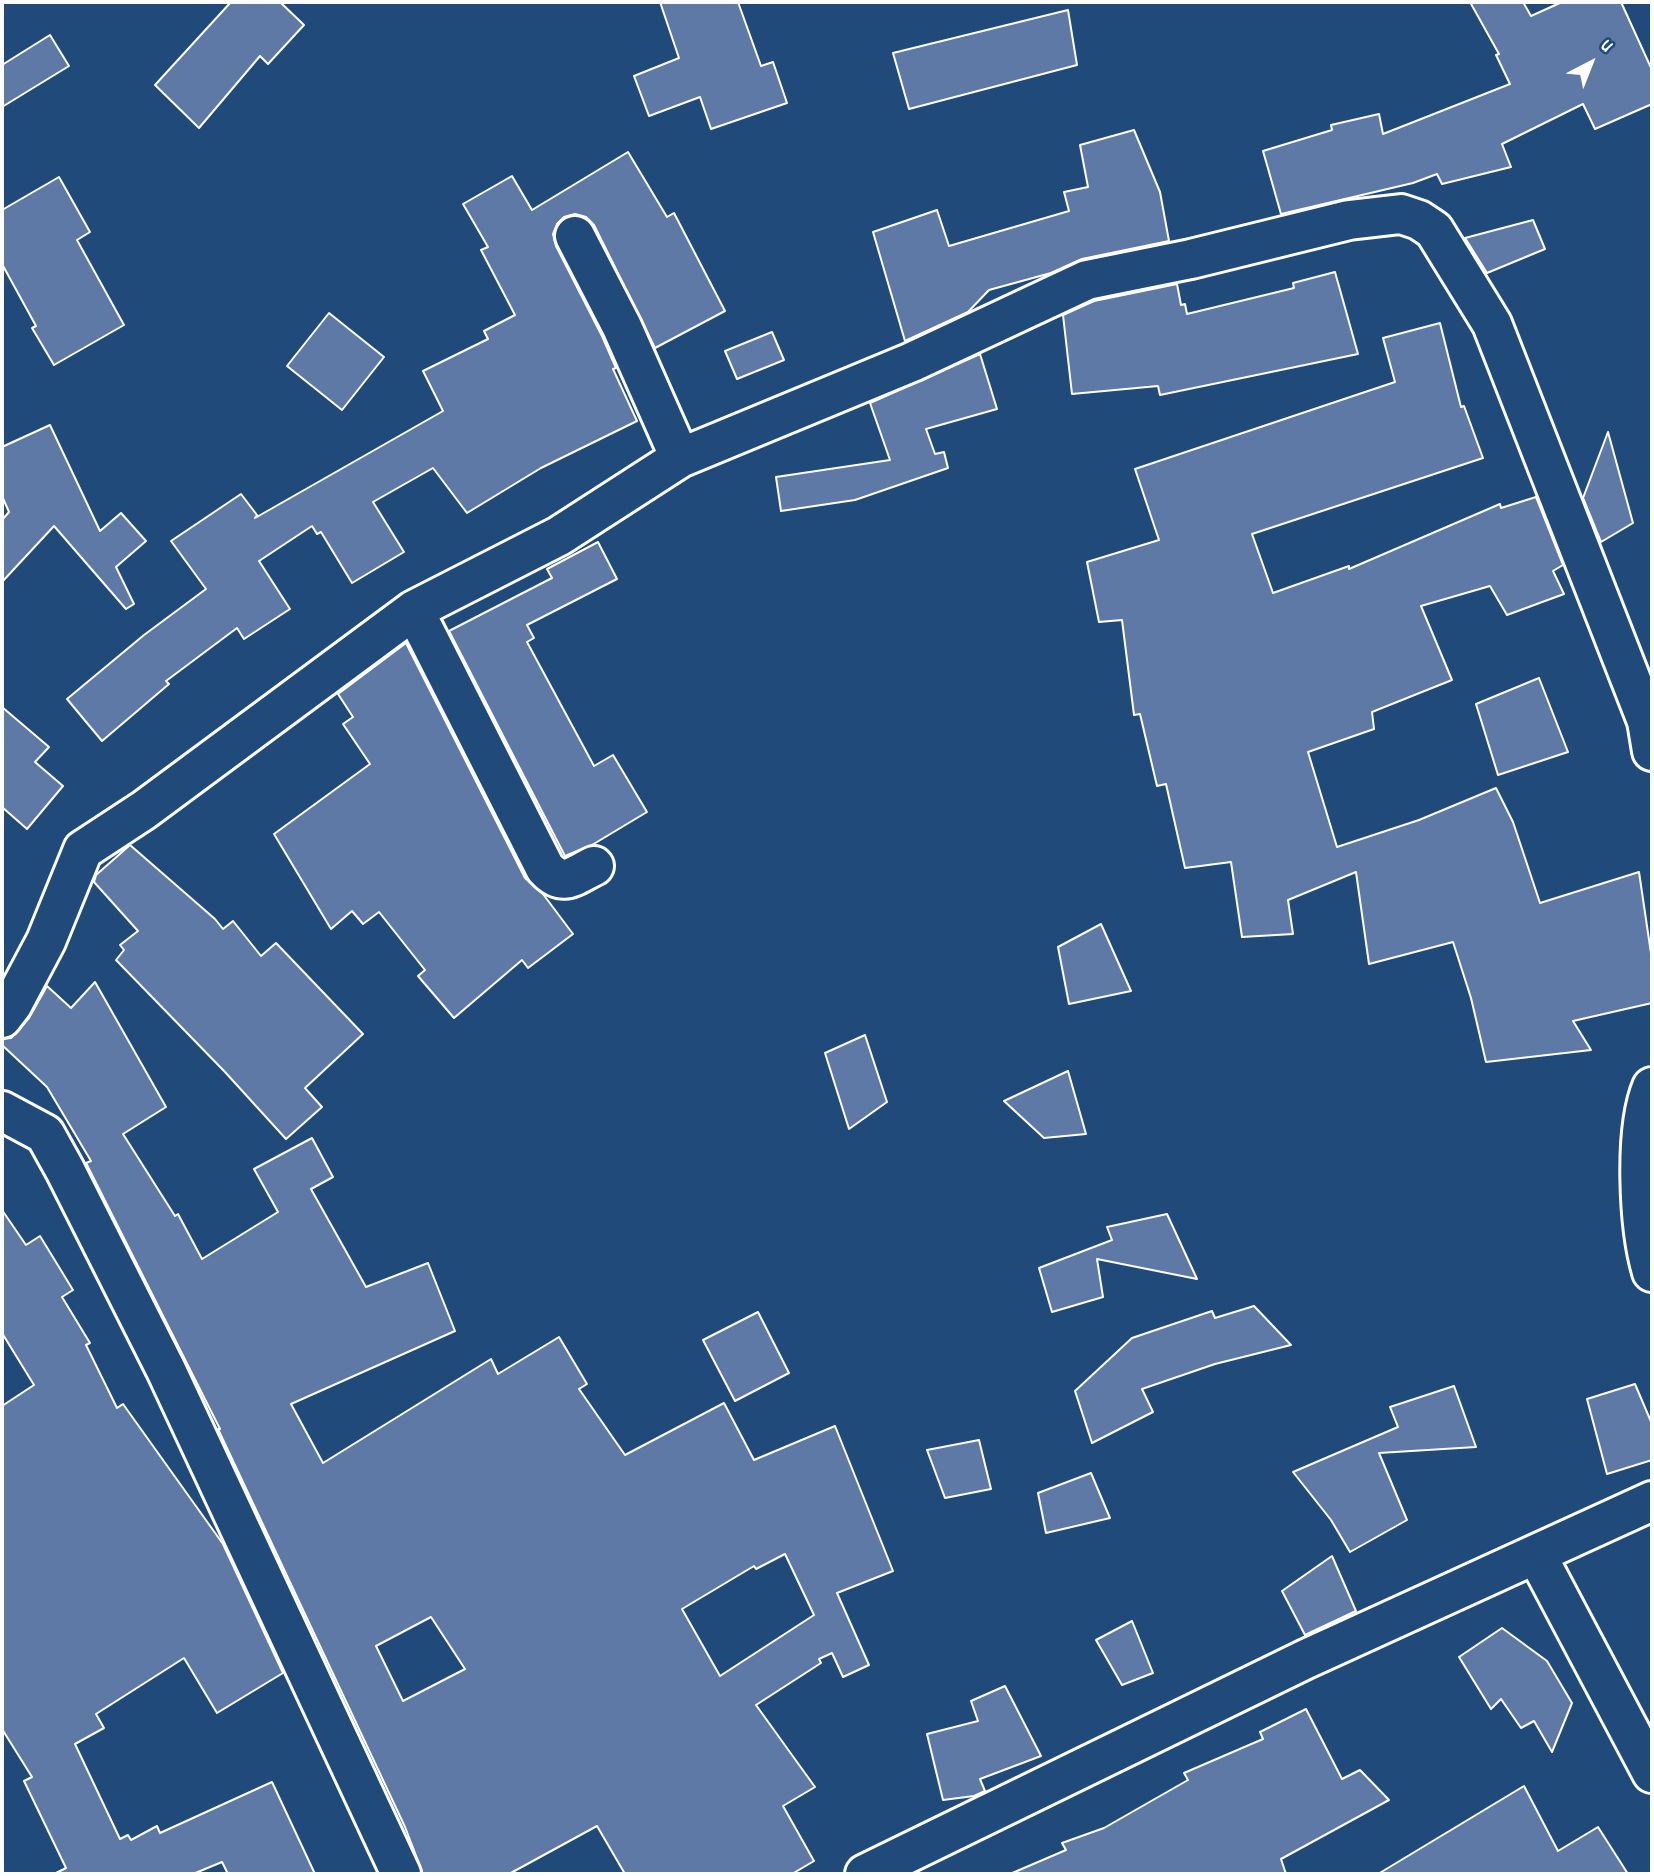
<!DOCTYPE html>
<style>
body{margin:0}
#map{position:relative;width:1654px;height:1876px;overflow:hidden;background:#1f4a7a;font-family:Dekko,sans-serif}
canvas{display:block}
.frame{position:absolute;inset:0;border:4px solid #fff;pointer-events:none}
.north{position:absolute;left:1556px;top:28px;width:70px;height:70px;-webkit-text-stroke:5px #1f4a7a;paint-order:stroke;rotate:42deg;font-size:19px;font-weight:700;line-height:28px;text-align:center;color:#fff}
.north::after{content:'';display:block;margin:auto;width:24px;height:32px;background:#fff;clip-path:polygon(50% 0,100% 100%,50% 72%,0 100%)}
</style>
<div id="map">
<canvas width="1654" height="1876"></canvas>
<div class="frame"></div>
<div class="north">U</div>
</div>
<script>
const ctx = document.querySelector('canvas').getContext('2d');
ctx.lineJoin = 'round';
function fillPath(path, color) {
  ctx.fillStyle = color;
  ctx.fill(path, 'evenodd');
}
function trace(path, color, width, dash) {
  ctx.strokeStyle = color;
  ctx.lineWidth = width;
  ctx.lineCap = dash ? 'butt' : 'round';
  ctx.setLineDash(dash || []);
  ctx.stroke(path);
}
const building = new Path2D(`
 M231 2H280L304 25 268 64 260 56 199 128 155 85Z
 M660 2H738L761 66 773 62 787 103 711 129 700 97 649 116 634 76 679 58Z
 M1470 2H1523L1531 16 1562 2H1621L1652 70V104L1595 129 1583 104 1502 144 1511 167 1442 184 1437 174 1413 183 1281 214 1263 151 1332 130 1331 125 1379 114 1383 134 1510 84 1496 55 1499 54Z
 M1068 10 1077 65 909 109 893 53Z
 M50 35 69 66 2 107V65Z
 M1134 130 1160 192 1169 241 1082 259 1051 273 989 290 968 312 905 341 873 232 937 210 949 246 1069 211 1064 192 1088 187 1080 145Z
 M628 152 667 217 674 213 725 311 655 348 594 225 586 217 575 214 564 217 557 224 553 234 556 246 602 336 616 368 613 369 637 421 541 468 467 513 433 468 373 502 404 552 352 583 321 532 317 534 312 526 259 561 290 609 244 639 237 628 166 681 169 684 102 741 67 699 144 635 206 589 171 541 241 494 257 515 255 518 443 411 423 371 488 339 484 331 515 315 481 250 488 247 463 204 512 176 532 210Z
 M59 177 90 232 77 240 124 325 54 365 32 328 36 326 2 264V210Z
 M1533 220 1545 249 1487 273 1465 238Z
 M1335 272 1358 354 1160 395 1158 386 1072 394 1063 315 1094 301 1177 284 1181 305 1185 304 1187 314 1294 288 1293 283Z
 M329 313 384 357 342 410 287 366Z
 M1440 323 1461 407 1464 406 1483 458 1252 534 1273 593 1349 566V569L1500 504 1501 508 1536 497 1563 565 1553 571 1564 594 1507 615 1490 586 1421 606 1452 680 1372 712 1374 729 1308 752 1337 847 1419 820 1496 788 1513 822 1540 903 1639 872 1652 960V1003L1573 1021 1591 1050 1486 1062 1471 998 1453 942 1369 964 1356 872 1288 900 1293 934 1242 937 1231 862 1185 868 1166 784 1157 786 1140 714 1134 715 1122 620 1099 622 1087 562 1159 540 1135 469 1395 382 1383 338Z
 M772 332 784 360 737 379 725 351Z
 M980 354 997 409 926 429 935 454 944 452 948 468 855 500 781 511 776 477 890 460 870 403Z
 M50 425 100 531 121 513 146 541 116 567 134 604 126 609 54 526 2 582V520L9 512 2 496V447Z
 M1608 432 1633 523 1601 542 1583 498Z
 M598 542 617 579 527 625 534 638 527 642 594 766 613 755 647 812 592 845 565 856 449 631 552 578 547 569Z
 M406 643 525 878 543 894 573 934 528 968 522 960 454 1018 418 976 425 970 379 912 363 924 352 911 331 929 274 834 370 764 343 724 353 717 338 694Z
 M1539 678 1568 752 1498 775 1476 704Z
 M2 707 49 747 35 762 63 786 27 829 2 807Z
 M130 845 215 919 223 929 233 921 261 956 276 943 363 1034 305 1088 322 1107 286 1139 225 1072 116 960 124 950 120 945 138 931 94 882 96 875Z
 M1101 924 1131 991 1069 1004 1058 947Z
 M95 982 166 1107 123 1134 175 1216 178 1214 202 1259 278 1212 254 1169 312 1138 333 1177 311 1189 366 1287 428 1263 455 1331 291 1404 323 1463 491 1359 498 1374 559 1337 587 1384 579 1389 625 1455 724 1403 754 1460 835 1426 893 1571 837 1593 869 1665 843 1677 832 1653 819 1659 821 1663 756 1705 815 1787 783 1806 814 1861 792 1874H625L597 1826 509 1874H423L405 1827 218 1429H220L86 1163 91 1161 47 1087 2 1045V1039L11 1038 29 1018 47 986 71 1008ZM785 1554 814 1615 720 1676 682 1609 754 1566 756 1569ZM431 1617 465 1669 403 1701 376 1646Z
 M865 1035 887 1102 849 1129 825 1053Z
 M1068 1071 1086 1134 1044 1138 1004 1101Z
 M2 1210 26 1245 40 1236 73 1290 62 1297 90 1343 86 1345 117 1408 123 1404 223 1544 283 1673 217 1713 184 1658 96 1714 104 1728 75 1744 120 1839 128 1835 131 1840 157 1826 160 1833 272 1782 315 1874H228L222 1862 193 1874H54L66 1868 24 1781 32 1777 2 1729V1406L34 1385 2 1333Z
 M1167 1214 1197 1279 1097 1259 1103 1297 1052 1312 1039 1268 1112 1240 1107 1227Z
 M1254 1306 1291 1345 1215 1364 1142 1389 1153 1412 1092 1443 1075 1391 1132 1338 1212 1311 1215 1318Z
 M758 1312 789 1373 735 1401 703 1340Z
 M1635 1384 1652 1424V1460L1607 1474 1587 1399Z
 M1454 1386 1476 1447 1379 1453 1407 1520 1350 1552 1331 1520 1293 1472 1398 1427 1390 1407Z
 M979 1440 991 1489 945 1498 927 1450Z
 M1091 1473 1110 1518 1046 1533 1038 1493Z
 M1332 1556 1356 1611 1305 1635 1282 1591Z
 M1132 1621 1153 1673 1122 1685 1096 1640Z
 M1502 1628 1547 1661 1572 1703 1552 1752 1534 1721 1521 1728 1501 1699 1491 1709 1459 1657Z
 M1005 1686 1041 1756 980 1779 985 1791 974 1796 943 1800 927 1734 978 1721 971 1701Z
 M1306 1709 1342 1779 1360 1770 1389 1800 1281 1859 1286 1874H1010L1066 1850 1062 1843 1104 1828 1188 1780 1184 1773 1263 1739 1260 1732Z
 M1524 1786 1558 1851 1598 1827 1628 1874H1378Z`);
fillPath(building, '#5f79a6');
trace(building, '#fff', 2);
const street = new Path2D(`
 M575 236 622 327 680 458
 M414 610 545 868C563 888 573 876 594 866
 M2 1018 12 1005 46 941 83 850 144 810 414 610 559 536 680 458 912 362 1087 280 1191 259 1349 220 1401 214 1419 220 1434 230 1492 324 1647 721 1652 751
 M1652 1087C1634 1130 1639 1228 1652 1272
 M2 1111 45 1134 65 1170 166 1370 401 1874
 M1536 1554 1652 1773
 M865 1874 1306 1659 1652 1501`);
trace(street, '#fff', 44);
trace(street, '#1f4a7a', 38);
</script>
